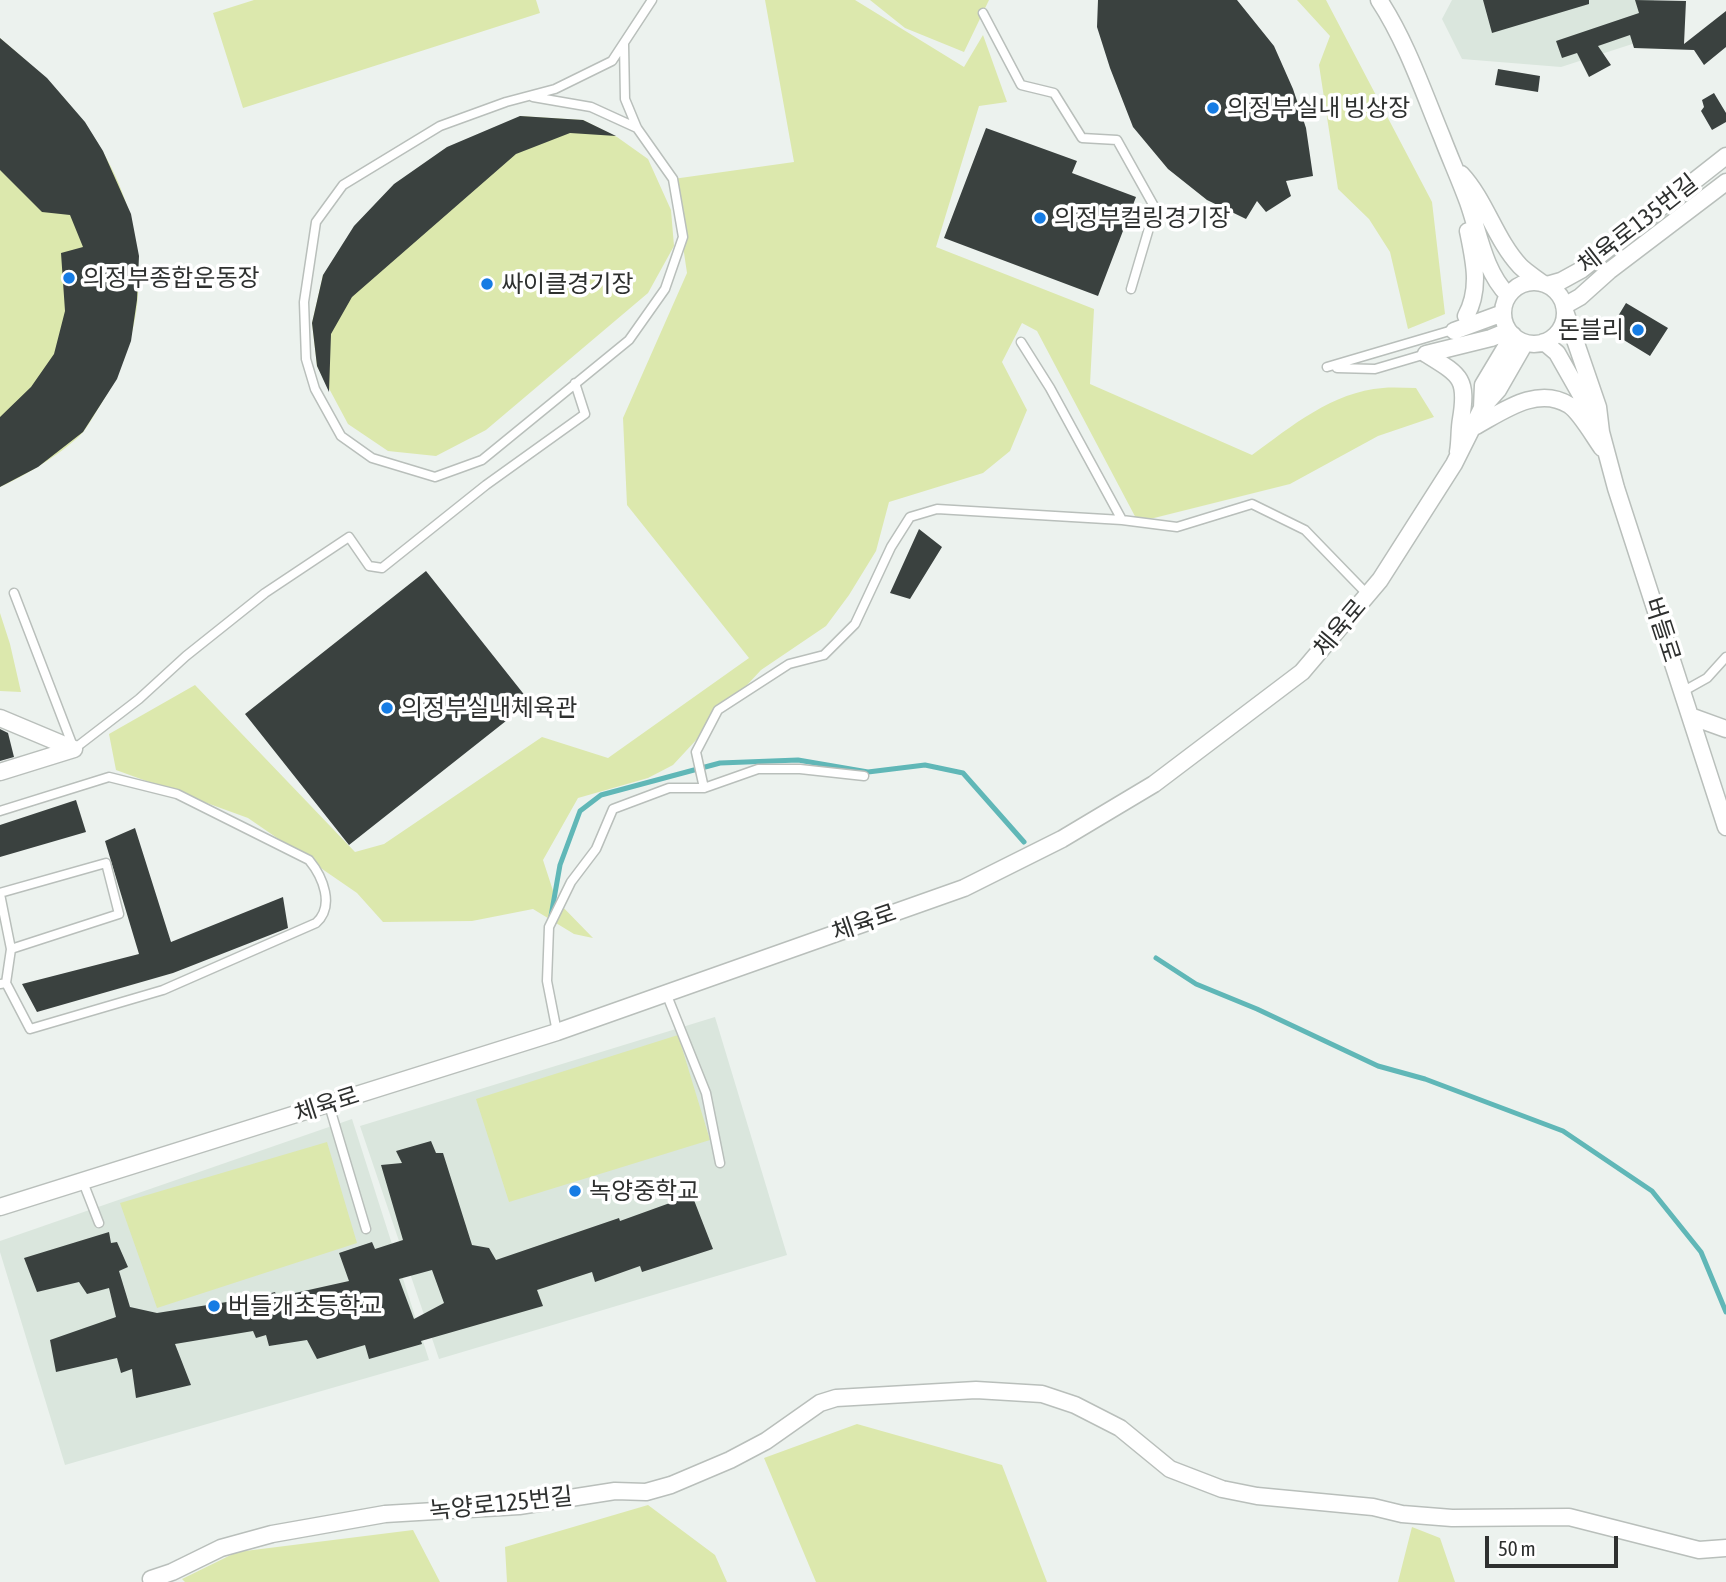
<!DOCTYPE html>
<meta charset="utf-8">
<style>
body{margin:0}
#map{position:relative;width:1726px;height:1582px;overflow:hidden;background:#ecf2ee;font-family:"Asap Condensed",sans-serif}
canvas{display:block}
.scale{position:absolute;left:1485px;top:1536px;width:133px;height:32px;box-sizing:border-box;border:4px solid #2e302f;border-top:0;padding-left:9px;font-size:21px;line-height:24px;white-space:nowrap;color:#2e302f;-webkit-text-stroke:5px #fff;paint-order:stroke}
</style>
<div id="map">
<canvas width="1726" height="1582"></canvas>
<div class="scale">50 m</div>
</div>
<script>
const ctx = document.querySelector('canvas').getContext('2d');
ctx.lineJoin = 'round';
function fillPath(path, color) {
  ctx.fillStyle = color;
  ctx.fill(path, 'evenodd');
}
function trace(path, color, width, dash) {
  ctx.strokeStyle = color;
  ctx.lineWidth = width;
  ctx.lineCap = dash ? 'butt' : 'round';
  ctx.setLineDash(dash || []);
  ctx.stroke(path);
}
function label(font, color, halo, rows, align = 'center') {
  ctx.font = font + ' "Asap Condensed","Noto Sans KR",sans-serif';
  ctx.lineWidth = 7;
  ctx.setLineDash([]);
  ctx.textBaseline = 'middle';
  ctx.strokeStyle = halo;
  ctx.fillStyle = color;
  for (const [text, x, y, turn = 0] of rows) {
    ctx.save();
    ctx.translate(x, y);
    ctx.rotate((+turn || 0) * Math.PI / 180);
    ctx.textAlign = isNaN(turn) ? turn : align;
    if (halo) ctx.strokeText(text, 0, 0);
    ctx.fillText(text, 0, 0);
    ctx.restore();
  }
}
fillPath(new Path2D(`
 M1452 0H1654L1651 38 1561 67 1462 59 1442 19Z
 M715 1017 787 1255 439 1359 360 1126Z
 M352 1119 429 1360 65 1465 0 1252V1241Z`), '#dae6dd');
fillPath(new Path2D(`
 M254 0H536L540 13 243 108 213 13Z
 M765 0H855L964 67 983 35 1007 102 979 106 936 247 1094 309 1090 384 1252 455C1292 426 1332 392 1383 388 1393 387 1405 388 1416 388L1434 417 1378 436 1290 484 1138 522 1037 331 1022 323 1002 362 1027 410 1010 451 983 473 889 502 876 551 849 595 826 626 761 670 673 765 648 778 578 798 543 860 556 900 593 938 574 934 533 909 472 921 383 922 357 893 248 818 116 770 109 734 195 685 355 852 384 844 542 737 608 758 749 658 627 505 623 418 687 273 673 179 794 162Z
 M870 0H989L964 52 905 28Z
 M1297 0H1326L1432 202 1445 314 1408 329 1390 252 1369 219 1338 189 1319 65 1330 36Z
 M0 38C40 72 77 106 103 152 150 234 152 324 101 404 95 413 90 423 84 431 68 450 23 477 0 487Z
 M520 116 583 120 617 137 648 159 671 210 674 246 648 293 486 430 436 456 388 451 348 424 317 366 312 323 323 275Z
 M0 613 10 644 21 692 0 691Z
 M678 1035 710 1140 509 1202 476 1099Z
 M327 1142 357 1243 157 1308 120 1203Z
 M857 1424 1002 1465 1047 1582H816L764 1458Z
 M648 1505 715 1555 727 1582H507L505 1547Z
 M1412 1527 1440 1538 1455 1582H1398Z
 M413 1530 440 1582H185L182 1579 237 1552Z`), '#dce8ad');
trace(new Path2D(`
 M551 916 560 865 580 811 601 795 720 763 798 760 868 772 925 765 963 773 1024 842
 M1156 958 1196 984 1257 1009 1378 1066 1425 1079 1563 1131 1652 1191 1701 1252 1726 1312`), '#60b7b7', 5);
fillPath(new Path2D(`
 M1098 0H1237L1274 46 1293 89 1306 128 1313 176 1286 181 1291 196 1266 212 1257 201 1246 219 1207 200 1168 169 1133 127 1110 68 1097 27Z
 M1483 0H1589V4L1492 33Z
 M1635 0 1686 1 1684 44 1726 11V47L1704 65 1694 50 1634 48 1630 35 1598 46 1611 65 1589 77 1577 53 1562 58 1556 41 1639 13Z
 M0 38 47 78 85 122 103 151 131 214 139 256 137 300 131 341 117 379 83 432 38 467 0 487V417L31 387 54 354 65 311 61 253 83 247 70 215 42 212 0 170Z
 M1498 69 1540 76 1538 92 1495 85Z
 M1714 93 1726 113V122L1712 130 1701 111 1704 107 1702 100Z
 M520 116 583 120 616 136 570 133 516 154 352 297 331 334 329 392 317 366 312 323 323 275 354 226 394 184 447 147Z
 M986 128 1077 161 1072 173 1136 197 1098 296 944 238Z
 M1626 303 1668 328 1650 356 1609 331Z
 M919 529 942 547 910 599 890 593Z
 M426 571 530 702 349 845 245 714Z
 M0 729 8 733 14 757 0 761Z
 M76 800 86 832 0 857V825Z
 M135 828 171 942 283 897 288 928 173 973 37 1012 22 984 139 954 105 841Z
 M431 1141 436 1153H443L472 1245 489 1248 496 1260 619 1218 620 1221 692 1195 713 1249 642 1272 640 1266 595 1282 592 1272 537 1290 543 1306 421 1341 422 1344 369 1359 365 1345 317 1359 307 1340 269 1346 266 1335 256 1338 253 1331 175 1344 191 1385 136 1398 132 1369 121 1373 117 1358 56 1372 50 1340 116 1317 109 1288 87 1294 79 1282 37 1292 24 1258 109 1232 111 1243 117 1242 128 1267 119 1271 130 1307 157 1313 252 1298 275 1292 277 1297 349 1281 339 1253 372 1242 375 1249 403 1240 381 1165 402 1163 396 1151ZM432 1270 444 1303 414 1319 399 1279Z`), '#3a413f');
const service = new Path2D(`
 M983 13 1021 85 1054 93 1082 138 1117 140 1155 208 1131 289
 M624 44 625 99 637 128 673 179 683 237 665 289 629 340 482 460 435 477 372 458 341 436 315 389 306 359 304 302 316 222 343 185 440 126 506 102 555 89 612 61 652 0
 M533 97 591 107 637 128
 M1021 342 1050 388 1122 520 1177 527 1252 504 1305 530 1368 595
 M1327 367 1456 329
 M1337 368 1375 369 1426 354
 M14 593 74 749 139 699 186 656 265 593 349 537 369 566 382 568 486 485 585 414 575 383
 M1682 692 1707 678 1726 657
 M704 788 696 752 718 710 789 664 824 655 855 624 891 547 910 517 937 509 1122 520
 M0 811 109 777 177 794 309 860C323 877 335 906 316 923L163 990 30 1029 6 983 0 984
 M0 893 106 863 119 914 11 949
 M0 894 11 949
 M6 983 11 949
 M666 993 706 1093 720 1163
 M557 1032 547 981 549 927 571 882 596 849 613 809 669 788H704L758 769H800L864 776
 M329 1105 366 1229
 M83 1182 99 1223`);
const minor = new Path2D(`
 M1379 0C1406 41 1423 91 1442 137 1450 158 1460 180 1468 202 1479 233 1484 271 1508 295
 M1461 174C1486 201 1495 239 1520 266 1526 272 1534 277 1542 283
 M1503 313a31 31 0 1 1 62 0a31 31 0 1 1-62 0Z
 M1547 285 1561 281 1581 270 1726 156
 M1564 306 1580 297 1609 271 1726 182
 M1565 311 1598 407 1601 432 1616 488 1726 827
 M1466 316C1481 289 1474 260 1468 231
 M1454 331 1503 313
 M1544 342 1557 353 1595 420
 M1426 354C1460 375 1468 378 1461 419 1459 430 1460 441 1458 452
 M1426 354 1491 338 1508 331
 M1482 408 1498 390 1525 343
 M1474 427C1502 412 1537 385 1569 405 1580 412 1594 437 1602 448
 M1690 716 1726 729
 M0 718 74 749
 M0 772 74 749
 M0 1207 557 1032 964 888 1062 839 1154 784 1302 672 1380 580 1454 464 1482 408 1483 385 1513 335
 M151 1579 172 1572 221 1548 272 1534 385 1514 519 1506 615 1491 646 1492 671 1485 730 1460 766 1441 820 1403 836 1398 976 1390 1042 1394 1075 1405 1120 1428 1170 1469 1222 1489 1257 1496 1373 1507 1402 1514 1452 1518 1569 1517 1699 1550 1726 1548`);
trace(service, '#b9bfbb', 11);
trace(minor, '#b9bfbb', 19);
trace(service, '#fff', 8);
trace(minor, '#fff', 16);
for (const [x, y, r, color] of [
 [1213,108,7,"#167ce4"],
 [1040,218,7,"#167ce4"],
 [69,278,7,"#167ce4"],
 [487,284,7,"#167ce4"],
 [1638,330,7,"#167ce4"],
 [387,708,7,"#167ce4"],
 [575,1191,7,"#167ce4"],
 [214,1306,7,"#167ce4"]
]) {
  const dot = new Path2D();
  dot.arc(x, y, r, 0, 2 * Math.PI);
  ctx.fillStyle = color;
  ctx.fill(dot);
  trace(dot, '#fff', 2.5);
}
label('24px', '#2e302f', '#fff', [
 ["의정부 실내 빙상장",1227,108],
 ["의정부컬링경기장",1054,218],
 ["의정부종합운동장",83,278],
 ["싸이클경기장",501,284],
 ["돈블리",1624,330,"right"],
 ["의정부실내체육관",401,708],
 ["녹양중학교",589,1191],
 ["버들개초등학교",228,1306]
], 'left');
label('24px', '#2e302f', '#fff', [
 ["체육로135번길",1638,224,-38],
 ["체육로",1340,628,-50],
 ["버들로",1662,630,72],
 ["체육로",864,923,-19],
 ["체육로",327,1105,-18],
 ["녹양로125번길",501,1504,-6]
]);
</script>
